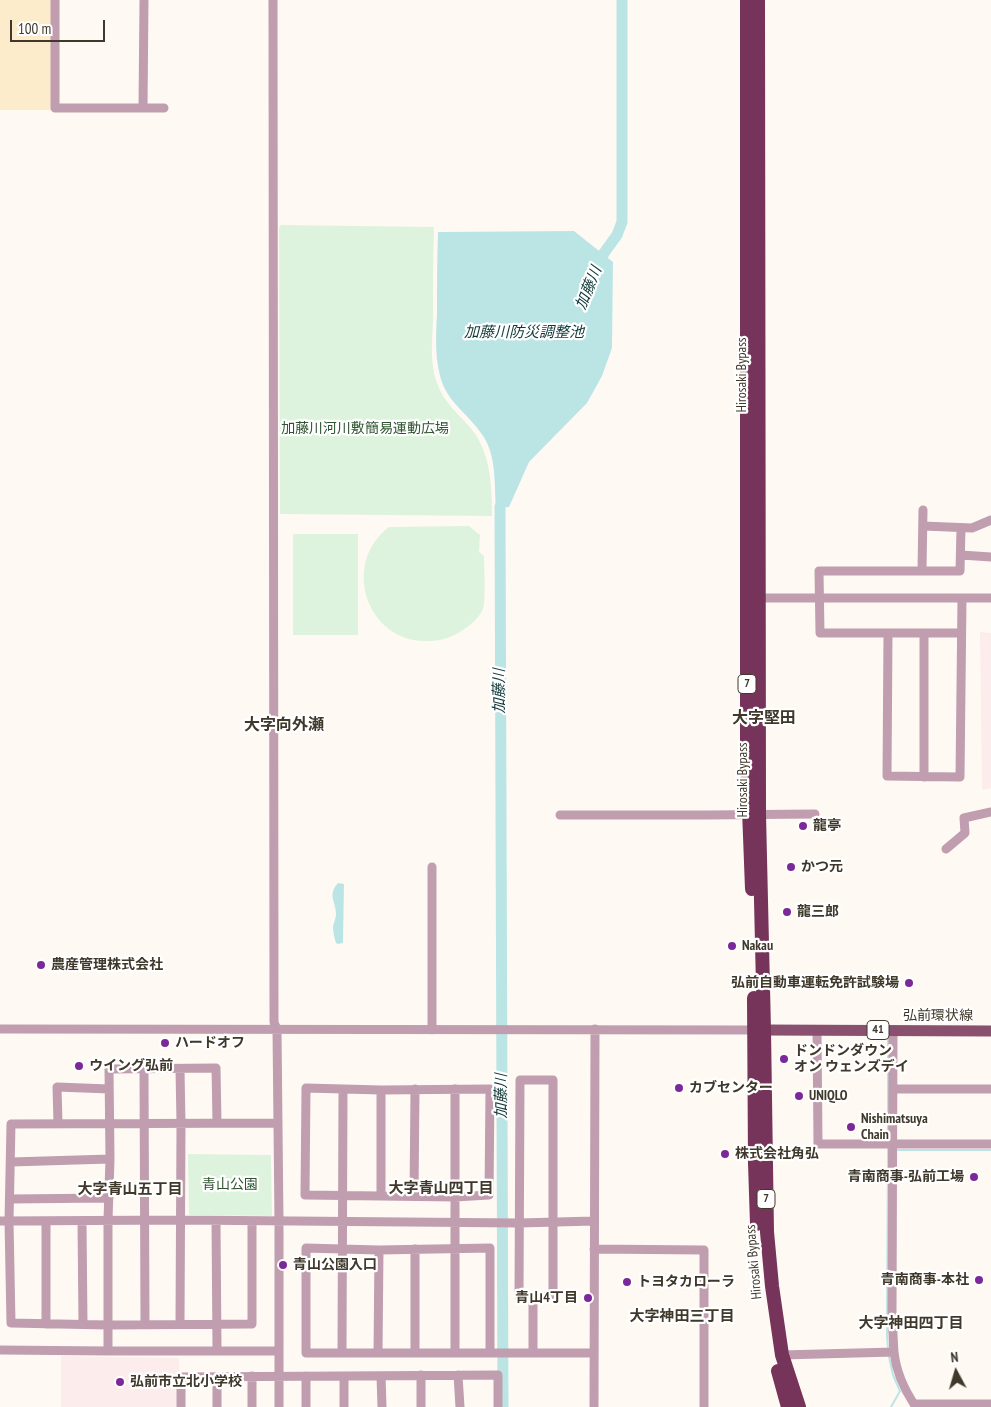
<!DOCTYPE html>
<meta charset="utf-8">
<style>
body{margin:0}
#map{position:relative;width:991px;height:1407px;overflow:hidden;background:#fefaf3;font-family:"PT Sans Narrow",sans-serif}
canvas{display:block}
.north{position:absolute;left:931px;top:1347px;width:50px;height:50px;-webkit-text-stroke:4px #fff;paint-order:stroke;rotate:354deg;font-size:14px;font-weight:700;line-height:20px;text-align:center;color:#3f382b}
.north::after{content:'';display:block;margin:auto;width:18px;height:22px;background:#3f382b;clip-path:polygon(50% 0,100% 100%,50% 72%,0 100%)}
.scale{position:absolute;left:10px;top:20px;width:95px;height:22px;box-sizing:border-box;border:2px solid #3f382b;border-top:0;padding-left:6px;font-size:15px;line-height:18px;white-space:nowrap;color:#3f382b;-webkit-text-stroke:4px #fff;paint-order:stroke}
</style>
<div id="map">
<canvas width="991" height="1407"></canvas>
<div class="north">N</div>
<div class="scale">100 m</div>
</div>
<script>
const ctx = document.querySelector('canvas').getContext('2d');
ctx.lineJoin = 'round';
function fillPath(path, color) {
  ctx.fillStyle = color;
  ctx.fill(path, 'evenodd');
}
function trace(path, color, width, dash) {
  ctx.strokeStyle = color;
  ctx.lineWidth = width;
  ctx.lineCap = dash ? 'butt' : 'round';
  ctx.setLineDash(dash || []);
  ctx.stroke(path);
}
function label(font, color, halo, rows, align = 'center') {
  ctx.font = font + ' "PT Sans Narrow","Noto Sans JP",sans-serif';
  ctx.lineWidth = 4.5;
  ctx.setLineDash([]);
  ctx.textBaseline = 'middle';
  ctx.strokeStyle = halo;
  ctx.fillStyle = color;
  for (const [text, x, y, turn = 0] of rows) {
    ctx.save();
    ctx.translate(x, y);
    ctx.rotate((+turn || 0) * Math.PI / 180);
    ctx.textAlign = isNaN(turn) ? turn : align;
    if (halo) ctx.strokeText(text, 0, 0);
    ctx.fillText(text, 0, 0);
    ctx.restore();
  }
}
fillPath(new Path2D(`
 M0 0H51L52 110H0Z`), '#fdeccc');
fillPath(new Path2D(`
 M980 632 991 633V788L982 790Z
 M61 1356 179 1358V1407H61Z`), '#fdecec');
fillPath(new Path2D(`
 M281 225 434 227C433 259 433 290 433 322 432 340 430 366 437 383 445 405 460 414 473 431 491 455 492 487 492 516L280 514 279 228Z
 M469 526 480 535 479 552 484 556C484 566 486 601 483 609 478 620 468 627 458 633 449 638 440 641 429 641 367 644 340 564 389 527Z
 M293 534H358V635H293Z
 M188 1154 271 1155 272 1216 189 1215Z`), '#def3dd');
fillPath(new Path2D(`
 M574 231 613 262 612 348 602 376 587 403 529 462 509 507H496C494 483 497 454 481 433 469 416 451 404 443 385 434 362 436 336 437 313 437 286 437 259 438 232Z
 M338 883 344 884 343 943 338 944 336 943C334 937 333 932 333 926 334 922 336 918 336 914 336 902 327 895 338 883Z`), '#bbe5e5');
trace(new Path2D(`
 M888 1140V1040
 M888 1149 887 1336 888 1348
 M898 1150H991
 M889 1357 893 1375 900 1391 891 1407`), '#bbe5e5', 2);
trace(new Path2D(`
 M598 267 604 253 617 235 622 222V0
 M503 1407 500 507 505 494`), '#bbe5e5', 11);
trace(new Path2D(`
 M55 0V108H164
 M273 0 274 1022 277 1030 279 1222V1407
 M143 108 144 0
 M923 526 972 528 991 520
 M961 555 991 557
 M922 571 923 510
 M754 598H991
 M888 633 887 776 960 777 962 598
 M924 633V777
 M960 633H820L819 571H960L961 528
 M560 815H707L815 814
 M946 849 965 833 964 818 991 812
 M432 867V1030
 M0 1029 759 1030
 M817 1030 818 1144H991
 M893 1031 892 1316C893 1328 893 1340 894 1352 896 1371 905 1391 916 1407
 M144 1069 145 1324
 M306 1088 381 1090 490 1089 489 1195 455 1197 305 1195Z
 M455 1089V1352
 M893 1089H991
 M58 1123 57 1087 109 1089
 M11 1162 110 1159
 M381 1196V1090
 M414 1196 415 1089
 M10 1199 109 1198
 M0 1221 181 1220 519 1223 594 1221
 M46 1221V1324
 M82 1221 83 1324
 M216 1221 217 1350
 M252 1222V1324L108 1325 11 1323 9 1221 11 1124 278 1123
 M594 1249 704 1250V1407
 M533 1297 519 1296 520 1080H553V1296L533 1297V1353
 M180 1324 181 1123 180 1069
 M0 1350 108 1351H279
 M108 1351V1220L110 1159 109 1069 216 1068 217 1123
 M490 1352V1248L379 1250 306 1248V1353H594
 M342 1353 343 1090
 M378 1353 379 1250
 M415 1353V1249
 M782 1355 894 1352
 M458 1375 460 1407
 M252 1376V1407
 M306 1376V1407
 M381 1376 382 1407
 M217 1377V1407
 M914 1404H991
 M181 1407V1377L498 1375V1407
 M344 1407V1376
 M421 1407V1375
 M594 1407 595 1029`), '#c09eaf', 9);
trace(new Path2D(`
 M764 1030 991 1031`), '#8a5070', 11);
trace(new Path2D(`
 M747 0V757L752 889
 M758 0 759 814 764 1030 767 1232 772 1286 782 1355 799 1407
 M754 998 755 1163 757 1224
 M778 1371 788 1407`), '#76345a', 14);
for (const [x, y, r, color] of [
 [803,826,5,"#7b2898"],
 [791,867,5,"#7b2898"],
 [787,912,5,"#7b2898"],
 [732,946,5,"#7b2898"],
 [41,965,5,"#7b2898"],
 [909,983,5,"#7b2898"],
 [165,1043,5,"#7b2898"],
 [784,1059,5,"#7b2898"],
 [79,1066,5,"#7b2898"],
 [679,1088,5,"#7b2898"],
 [799,1096,5,"#7b2898"],
 [851,1127,5,"#7b2898"],
 [725,1154,5,"#7b2898"],
 [974,1177,5,"#7b2898"],
 [283,1265,5,"#7b2898"],
 [979,1280,5,"#7b2898"],
 [627,1282,5,"#7b2898"],
 [588,1298,5,"#7b2898"],
 [120,1382,5,"#7b2898"]
]) {
  const dot = new Path2D();
  dot.arc(x, y, r, 0, 2 * Math.PI);
  ctx.fillStyle = color;
  ctx.fill(dot);
  trace(dot, '#fff', 2);
}
for (const [x, y, w] of [
 [747,684,18],
 [878,1030,22],
 [766,1199,18]
]) {
  const box = new Path2D();
  box.roundRect(x - w / 2, y - 9.5, w, 19, 4);
  ctx.fillStyle = '#fff';
  ctx.fill(box);
  trace(box, '#3f382b', 1);
}
label('bold 12px', '#3f382b', null, [
 ["7",747,684],
 ["41",878,1030],
 ["7",766,1199]
]);
label('14px', '#3f382b', '#fff', [
 ["Hirosaki Bypass",742,375,-90],
 ["Hirosaki Bypass",743,780,-90],
 ["弘前環状線",938,1016],
 ["Hirosaki Bypass",754,1262,-95]
]);
label('14px', '#2e5430', '#fff', [
 ["加藤川河川敷簡易運動広場",365,429],
 ["青山公園",230,1185]
]);
label('bold 14px', '#3f382b', '#fff', [
 ["龍亭",813,826],
 ["かつ元",801,867],
 ["龍三郎",797,912],
 ["Nakau",742,946],
 ["農産管理株式会社",51,965],
 ["弘前自動車運転免許試験場",899,983,"right"],
 ["ハードオフ",175,1043],
 ["ドンドンダウン",794,1051],
 ["オン ウェンズデイ",794,1067],
 ["ウイング弘前",89,1066],
 ["カブセンター",689,1088],
 ["UNIQLO",809,1096],
 ["Nishimatsuya",861,1119],
 ["Chain",861,1135],
 ["株式会社角弘",735,1154],
 ["青南商事-弘前工場",964,1177,"right"],
 ["青山公園入口",293,1265],
 ["青南商事-本社",969,1280,"right"],
 ["トヨタカローラ",637,1282],
 ["青山4丁目",578,1298,"right"],
 ["弘前市立北小学校",130,1382]
], 'left');
label('italic 15px', '#103838', '#fff', [
 ["加藤川",589,288,-68],
 ["加藤川防災調整池",524,333],
 ["加藤川",500,691,-90],
 ["加藤川",502,1096,-90]
]);
label('bold 15px', '#3f382b', '#fff', [
 ["大字青山四丁目",441,1189],
 ["大字青山五丁目",130,1190],
 ["大字神田三丁目",682,1317],
 ["大字神田四丁目",911,1324]
]);
label('bold 16px', '#3f382b', '#fff', [
 ["大字堅田",764,718],
 ["大字向外瀬",284,725]
]);
</script>
